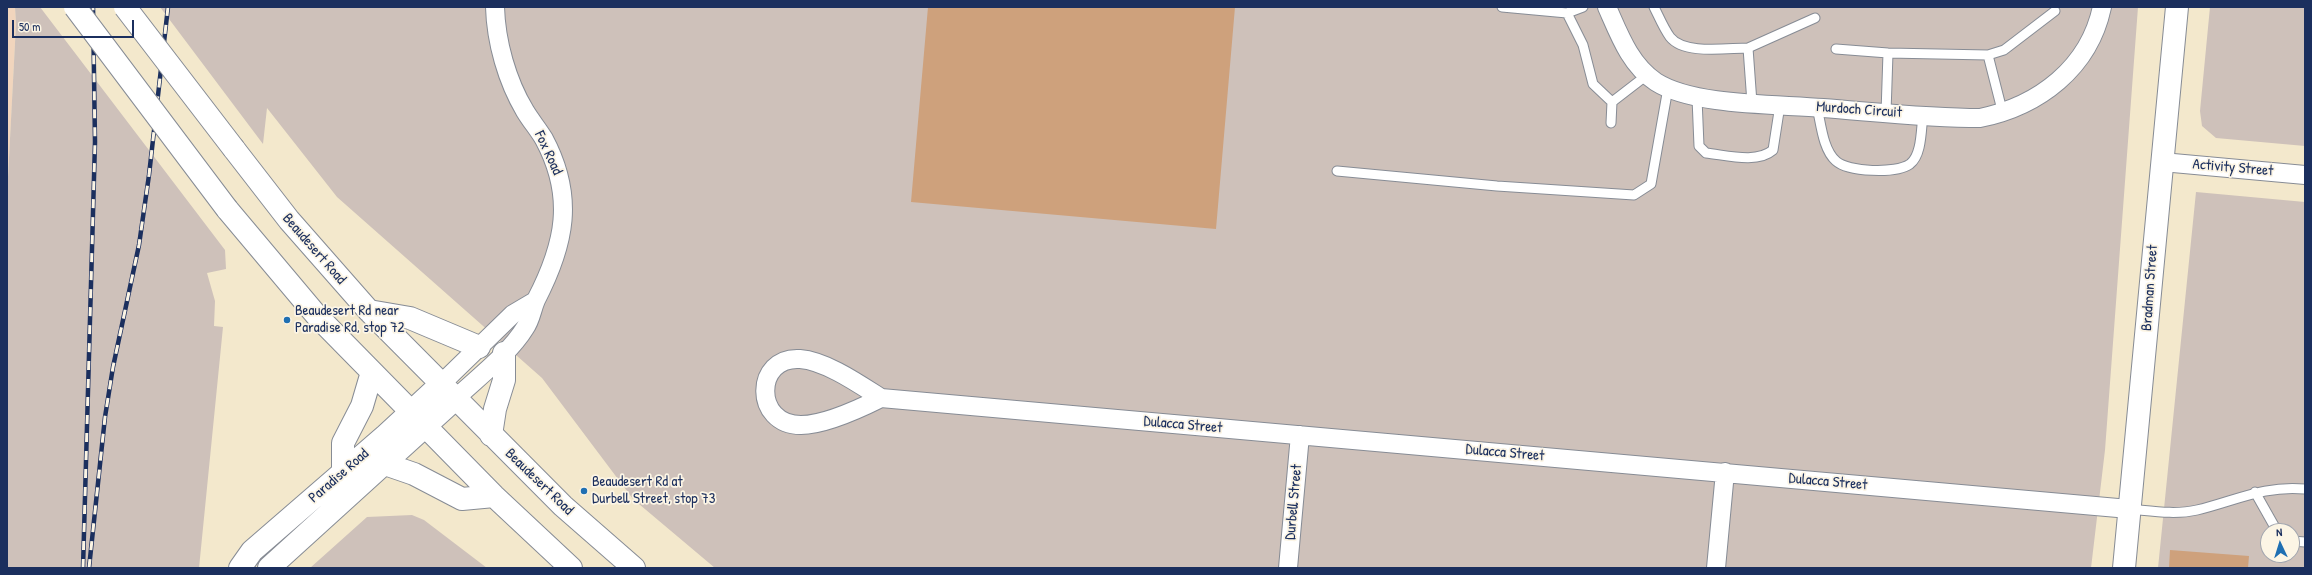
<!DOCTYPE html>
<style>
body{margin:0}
#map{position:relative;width:2312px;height:575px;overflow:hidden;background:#f3e8cc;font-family:"Patrick Hand",sans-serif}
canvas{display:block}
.frame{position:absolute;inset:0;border:8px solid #1b2f5e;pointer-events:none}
.north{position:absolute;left:2260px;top:523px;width:40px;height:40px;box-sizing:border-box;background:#fcf5e5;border:1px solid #a2a6af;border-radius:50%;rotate:356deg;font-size:11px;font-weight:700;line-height:16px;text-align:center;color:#1b2f5e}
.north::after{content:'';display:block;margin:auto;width:14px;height:18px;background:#1f6fb2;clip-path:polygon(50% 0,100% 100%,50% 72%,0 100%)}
.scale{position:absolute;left:12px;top:20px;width:122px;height:18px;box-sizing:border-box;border:2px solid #1b2f5e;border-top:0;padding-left:5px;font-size:12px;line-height:14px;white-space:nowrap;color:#1b2f5e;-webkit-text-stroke:3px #fcf5e5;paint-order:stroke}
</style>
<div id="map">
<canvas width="2312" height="575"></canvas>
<div class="frame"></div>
<div class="north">N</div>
<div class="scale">50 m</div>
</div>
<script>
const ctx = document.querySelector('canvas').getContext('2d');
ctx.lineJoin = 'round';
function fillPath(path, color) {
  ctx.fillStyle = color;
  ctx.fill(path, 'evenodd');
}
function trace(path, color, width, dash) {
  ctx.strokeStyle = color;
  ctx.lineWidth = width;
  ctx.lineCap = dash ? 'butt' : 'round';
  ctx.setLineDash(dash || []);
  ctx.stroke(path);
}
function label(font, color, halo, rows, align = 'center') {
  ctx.font = font + ' "Patrick Hand",sans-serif';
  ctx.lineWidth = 3.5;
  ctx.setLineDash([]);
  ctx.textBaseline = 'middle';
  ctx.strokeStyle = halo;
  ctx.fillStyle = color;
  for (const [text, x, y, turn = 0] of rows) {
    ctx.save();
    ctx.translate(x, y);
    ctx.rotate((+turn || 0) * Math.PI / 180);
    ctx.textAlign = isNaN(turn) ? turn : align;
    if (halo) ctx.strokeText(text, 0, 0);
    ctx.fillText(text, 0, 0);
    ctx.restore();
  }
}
fillPath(new Path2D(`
 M7 7H15L16 24 7 196Z`), '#f1d5bd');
fillPath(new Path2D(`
 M15 7H40L225 250 226 269 207 273 215 301 214 326 223 327 199 568H7V196L16 24Z
 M160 7H2138L2105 450 2091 568H715L633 499 542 378 337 197 267 108 263 144Z
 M2210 7H2305V146L2216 138 2202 126 2200 111Z
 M2196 192 2305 202V568H2158ZM2268 531H2292V555H2268Z
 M412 515 424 520 487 568H310L367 517Z`), '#cec1ba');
fillPath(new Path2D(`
 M928 7H1235L1216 229 911 202Z
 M2170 550 2249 556 2248 568H2169Z`), '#cea17c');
const lane = new Path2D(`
 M1502 7 1567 13 1583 7
 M1654 7C1659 17 1664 29 1670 37 1684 55 1727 48 1748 48L1752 103
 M1567 13 1583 45 1593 84 1612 102 1611 123
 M1748 48 1815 18
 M1836 49 1888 53 1988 55 2004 50 2055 11
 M1988 55 2003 114
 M1697 98 1699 146 1706 153C1726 155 1757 164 1773 150L1780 105
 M1612 102 1647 75
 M1817 107C1821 124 1823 150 1836 161 1848 172 1896 174 1910 164 1922 155 1921 129 1923 115
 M1886 113 1888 53
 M1337 171 1497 186 1634 195 1651 184 1668 88
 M2255 492 2277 531
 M2129 509C2152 511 2175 515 2197 510 2235 501 2264 485 2305 489
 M2292 541 2305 542`);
const street = new Path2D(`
 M1607 7C1619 34 1630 65 1656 82 1694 106 1776 104 1823 108 1875 112 1928 118 1980 118 2039 106 2089 68 2102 7
 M2162 162 2305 175
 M440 385 513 314 535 301
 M881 398C861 408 824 425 801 425 753 425 754 356 800 359 826 361 859 384 881 398L2129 509
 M455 399C477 378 509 354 525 328 531 320 532 309 536 300 565 244 575 197 544 139 538 129 531 121 525 111 507 81 496 42 495 7
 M1288 568 1300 435
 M1716 568 1725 472`);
const secondary = new Path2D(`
 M240 568 252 551 386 435 440 385
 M269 568 455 399
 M2124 568 2177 7`);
const highway = new Path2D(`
 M234 149 289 220 369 311 563 506 634 568
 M227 209 317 316 494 496 571 568
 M369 311 410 318 479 347
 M491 435 495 409 504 380V353
 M385 464 414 474 462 499 494 496
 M343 471V443L362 406 372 372`);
trace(lane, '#878c95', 11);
trace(street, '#878c95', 20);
trace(secondary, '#878c95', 24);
trace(highway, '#878c95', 24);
trace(lane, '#fff', 9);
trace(street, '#fff', 18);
trace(secondary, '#fff', 22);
trace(highway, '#fff', 22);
const rail = new Path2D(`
 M83 568 95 142 93 7
 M89 568 105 417 113 367 139 245 149 175 168 7`);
trace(rail, '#1b2f5e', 4.5);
trace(rail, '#fcf5e5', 3, [9]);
const highwayBridge = new Path2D(`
 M75 7 227 209
 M125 7 234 149`);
trace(highwayBridge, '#878c95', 24, []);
trace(highwayBridge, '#fff', 22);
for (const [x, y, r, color] of [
 [287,320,4,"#1f6fb2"],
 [584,491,4,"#1f6fb2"]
]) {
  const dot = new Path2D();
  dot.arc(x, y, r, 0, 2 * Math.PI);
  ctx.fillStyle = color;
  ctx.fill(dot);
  trace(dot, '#fcf5e5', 1.5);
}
label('15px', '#1b2f5e', '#fcf5e5', [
 ["Murdoch Circuit",1859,110,4],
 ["Fox Road",548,153,65],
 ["Activity Street",2233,168,5],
 ["Beaudesert Road",314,249,49],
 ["Bradman Street",2150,288,-86],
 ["Dulacca Street",1183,425,5],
 ["Dulacca Street",1505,453,5],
 ["Paradise Road",339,476,-41],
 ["Beaudesert Road",539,482,44],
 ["Dulacca Street",1828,482,5],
 ["Durbell Street",1294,502,-85]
]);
label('15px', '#1b2f5e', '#fcf5e5', [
 ["Beaudesert Rd near",295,311],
 ["Paradise Rd, stop 72",295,328],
 ["Beaudesert Rd at",592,482],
 ["Durbell Street, stop 73",592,499]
], 'left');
</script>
